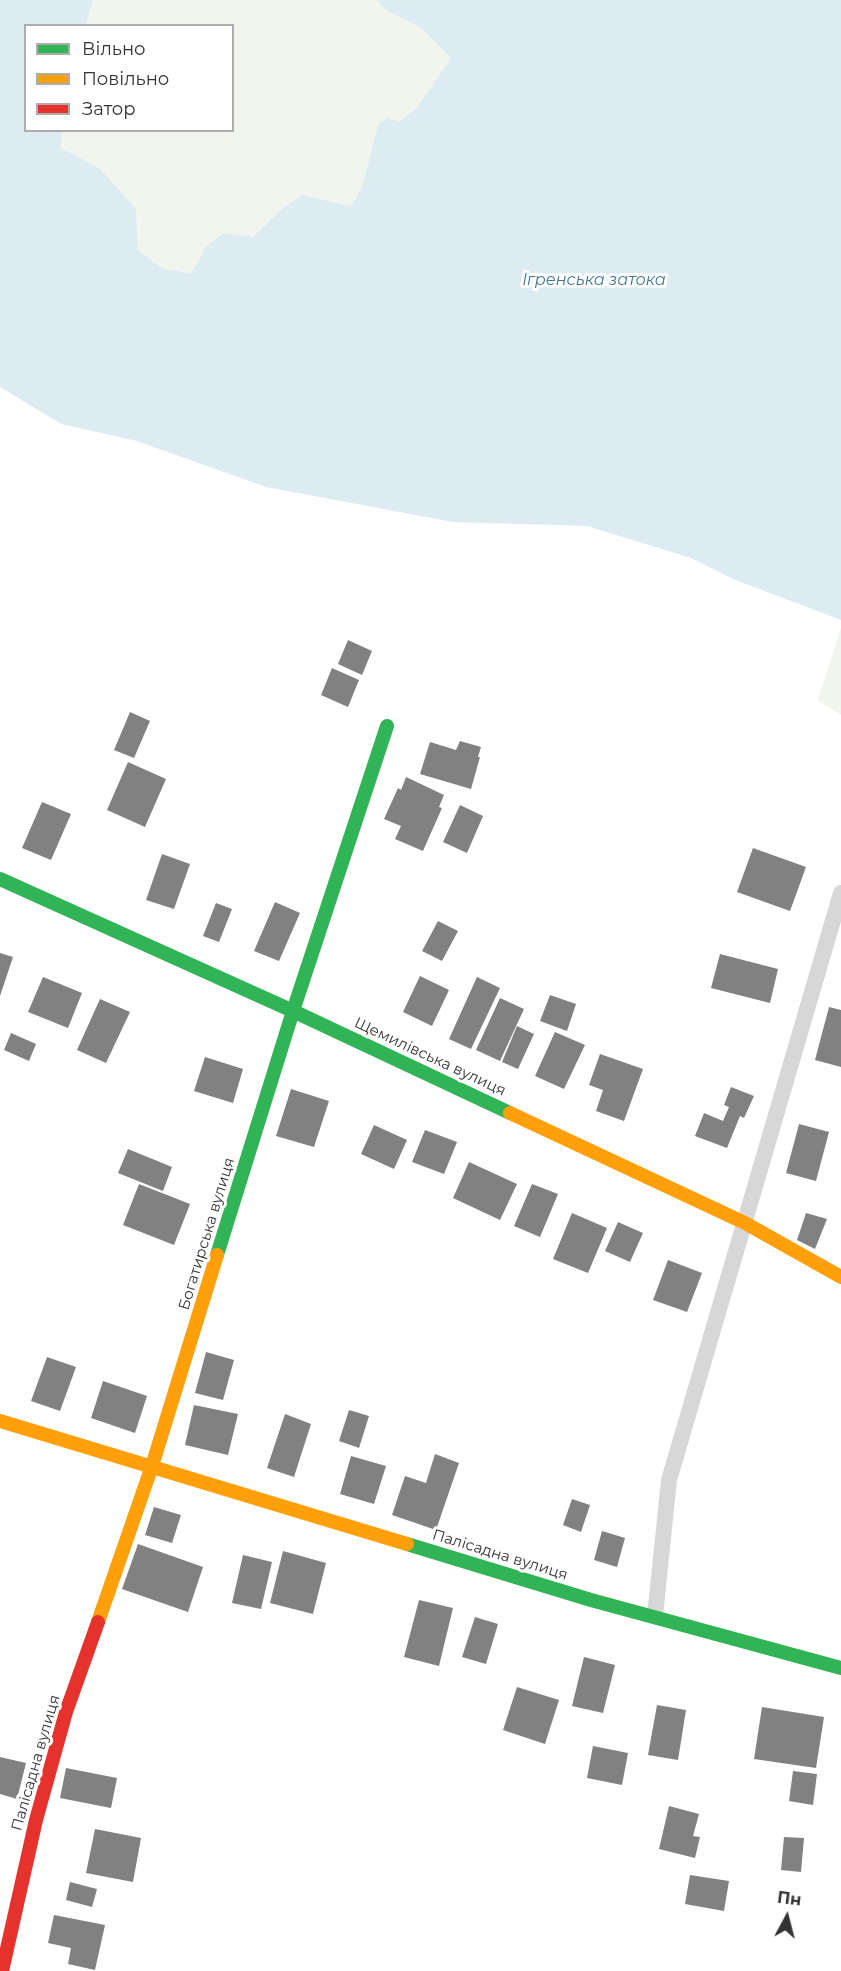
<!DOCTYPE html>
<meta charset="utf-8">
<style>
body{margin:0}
#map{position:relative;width:841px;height:1971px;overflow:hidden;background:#fff;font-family:Montserrat,sans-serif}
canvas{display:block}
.legend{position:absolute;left:24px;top:24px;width:210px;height:108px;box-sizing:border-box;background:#fff;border:2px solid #adadad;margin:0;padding:8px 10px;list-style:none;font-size:18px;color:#333}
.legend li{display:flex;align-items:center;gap:12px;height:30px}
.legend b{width:30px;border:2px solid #adadad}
.north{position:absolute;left:757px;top:1887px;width:60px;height:60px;-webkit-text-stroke:4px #fff;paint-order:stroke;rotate:7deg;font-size:16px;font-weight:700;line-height:24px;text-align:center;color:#333}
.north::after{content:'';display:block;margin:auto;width:21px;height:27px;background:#333;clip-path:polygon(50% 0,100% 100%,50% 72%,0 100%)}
</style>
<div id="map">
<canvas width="841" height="1971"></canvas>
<ul class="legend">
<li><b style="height:8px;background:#30b455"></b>Вільно</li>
<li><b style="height:8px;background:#ff9f0a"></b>Повільно</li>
<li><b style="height:8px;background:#e5322d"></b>Затор</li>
</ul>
<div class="north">Пн</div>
</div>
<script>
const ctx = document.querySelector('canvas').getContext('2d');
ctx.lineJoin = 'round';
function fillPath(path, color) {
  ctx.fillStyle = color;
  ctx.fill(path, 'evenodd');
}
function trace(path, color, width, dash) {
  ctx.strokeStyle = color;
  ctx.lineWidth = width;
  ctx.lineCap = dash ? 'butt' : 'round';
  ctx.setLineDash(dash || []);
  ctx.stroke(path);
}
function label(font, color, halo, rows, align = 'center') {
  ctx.font = font + ' Montserrat,sans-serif';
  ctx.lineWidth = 6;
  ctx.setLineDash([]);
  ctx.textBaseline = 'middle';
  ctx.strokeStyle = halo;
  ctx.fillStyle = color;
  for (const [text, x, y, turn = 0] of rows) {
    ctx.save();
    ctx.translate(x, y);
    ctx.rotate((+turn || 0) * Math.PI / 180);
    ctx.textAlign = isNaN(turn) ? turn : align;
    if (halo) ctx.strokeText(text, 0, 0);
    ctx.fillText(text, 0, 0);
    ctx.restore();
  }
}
fillPath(new Path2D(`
 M93 0H376L386 10 420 27 451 58 416 109 399 122 378 125 362 187 351 206 302 195 282 209 253 237 206 247 191 273 164 269 138 250 136 209 61 148 62 131 232 130V26L86 25Z
 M841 628V715L818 700Z`), '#f1f5ed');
fillPath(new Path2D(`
 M0 0H93L86 25 26 26V130L62 131 61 148 100 169 136 209 138 250 164 269 191 273 206 247 224 233 253 237 282 209 302 195 351 206 362 187 378 125 387 118 399 122 416 109 451 58 420 27 386 10 376 0H841V620L733 579 691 558 587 526 453 522 266 487 137 441 61 424 0 387Z`), '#ddebf3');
fillPath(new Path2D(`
 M348 640 372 651 362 675 338 664Z
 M332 668 359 680 348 707 321 695Z
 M130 712 150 721 134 758 114 750Z
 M460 741 481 747 478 757H480L471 789 420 774 430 742 456 750Z
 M128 762 166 779 145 827 107 810Z
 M406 777 444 795 439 807 442 808 423 851 395 839 401 826 384 819 398 788 401 790Z
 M42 802 71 814 51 860 22 848Z
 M460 805 483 816 467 853 443 842Z
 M753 848 806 867 790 911 737 892Z
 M162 854 190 864 174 909 146 900Z
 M275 902 300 913 279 961 254 951Z
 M216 903 232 909 219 942 203 936Z
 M438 921 458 931 442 961 422 951Z
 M0 953 13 957 0 996Z
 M720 954 778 969 770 1003 711 988Z
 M420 976 449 990 432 1026 403 1012Z
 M43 977 82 993 68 1028 28 1012Z
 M477 977 500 988 471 1049 449 1039Z
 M550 995 576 1004 567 1031 540 1021Z
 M500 998 524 1009 500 1061 476 1050Z
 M100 999 130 1012 106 1063 77 1050Z
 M829 1007 841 1010V1067L815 1060Z
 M517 1026 534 1034 518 1069 502 1062Z
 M555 1032 585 1045 564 1089 535 1076Z
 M11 1033 36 1044 29 1061 4 1050Z
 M600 1054 643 1069 624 1121 596 1111 603 1090 589 1085Z
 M205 1057 243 1069 233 1103 194 1091Z
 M731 1087 754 1096 744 1118 740 1116 727 1148 695 1136 704 1113 723 1121 729 1107 724 1105Z
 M291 1089 329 1101 314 1147 276 1136Z
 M799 1124 829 1132 816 1181 786 1173Z
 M374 1125 407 1140 394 1169 361 1154Z
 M425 1130 457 1142 444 1174 412 1162Z
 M128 1149 172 1167 163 1191 118 1173Z
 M469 1162 517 1184 500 1220 453 1198Z
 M139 1184 190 1204 174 1245 123 1225Z
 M532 1184 558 1194 540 1237 514 1226Z
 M572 1213 607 1228 588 1273 553 1259Z
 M806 1213 827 1219 815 1249 797 1240Z
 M618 1222 643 1233 630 1262 605 1251Z
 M668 1260 702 1273 687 1312 653 1300Z
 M206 1352 234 1360 223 1400 195 1393Z
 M47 1357 76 1367 60 1411 31 1401Z
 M103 1381 147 1396 135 1433 91 1418Z
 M194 1405 238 1414 228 1455 185 1445Z
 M349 1410 369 1416 359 1448 339 1441Z
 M285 1414 311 1424 294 1477 267 1468Z
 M435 1454 459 1463 436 1530 392 1515 405 1476 426 1483Z
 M351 1456 386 1466 374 1504 340 1494Z
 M572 1499 590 1505 581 1532 563 1525Z
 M154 1507 181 1515 172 1543 145 1535Z
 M602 1531 625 1538 617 1567 594 1560Z
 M138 1544 203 1567 188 1612 122 1589Z
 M283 1551 326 1563 313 1614 270 1603Z
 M243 1555 272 1562 261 1609 232 1603Z
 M419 1600 453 1608 439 1666 404 1657Z
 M475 1617 498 1624 486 1664 462 1657Z
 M584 1657 615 1665 603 1713 572 1706Z
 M517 1687 559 1700 545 1744 503 1730Z
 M657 1705 686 1710 678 1760 648 1755Z
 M762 1707 824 1717 816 1768 754 1759Z
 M593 1746 628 1753 622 1785 587 1778Z
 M0 1757 26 1763 17 1799 0 1794Z
 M66 1768 117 1778 111 1808 60 1798Z
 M793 1771 817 1774 813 1805 789 1801Z
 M669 1806 699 1814 693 1836 700 1837 695 1858 659 1849Z
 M95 1829 141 1838 133 1882 86 1873Z
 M784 1837 804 1838 801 1872 781 1870Z
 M690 1875 729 1881 724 1911 685 1904Z
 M70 1882 97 1889 92 1907 66 1900Z
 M54 1915 105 1925 95 1970 68 1964 71 1948 48 1943Z`), '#818181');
trace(new Path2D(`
 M655 1616 669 1480 841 893`), '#d7d7d7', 16);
trace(new Path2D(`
 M0 879 293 1011 510 1113
 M217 1255 293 1011 387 726
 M407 1544 591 1600 841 1668`), '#30b455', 14);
trace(new Path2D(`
 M510 1113 745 1223 841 1277
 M0 1421 407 1544
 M98 1622 152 1466 217 1255`), '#ff9f0a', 14);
trace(new Path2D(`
 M2 1971 36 1820 66 1712 98 1622`), '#e5322d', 14);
label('15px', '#333', '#fff', [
 ["Щемилівська вулиця",430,1057,25],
 ["Богатирська вулиця",207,1234,-73],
 ["Палісадна вулиця",500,1555,17],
 ["Палісадна вулиця",36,1763,-74]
]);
label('italic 16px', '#3f7597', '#fff', [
 ["Ігренська затока",594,280]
]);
</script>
